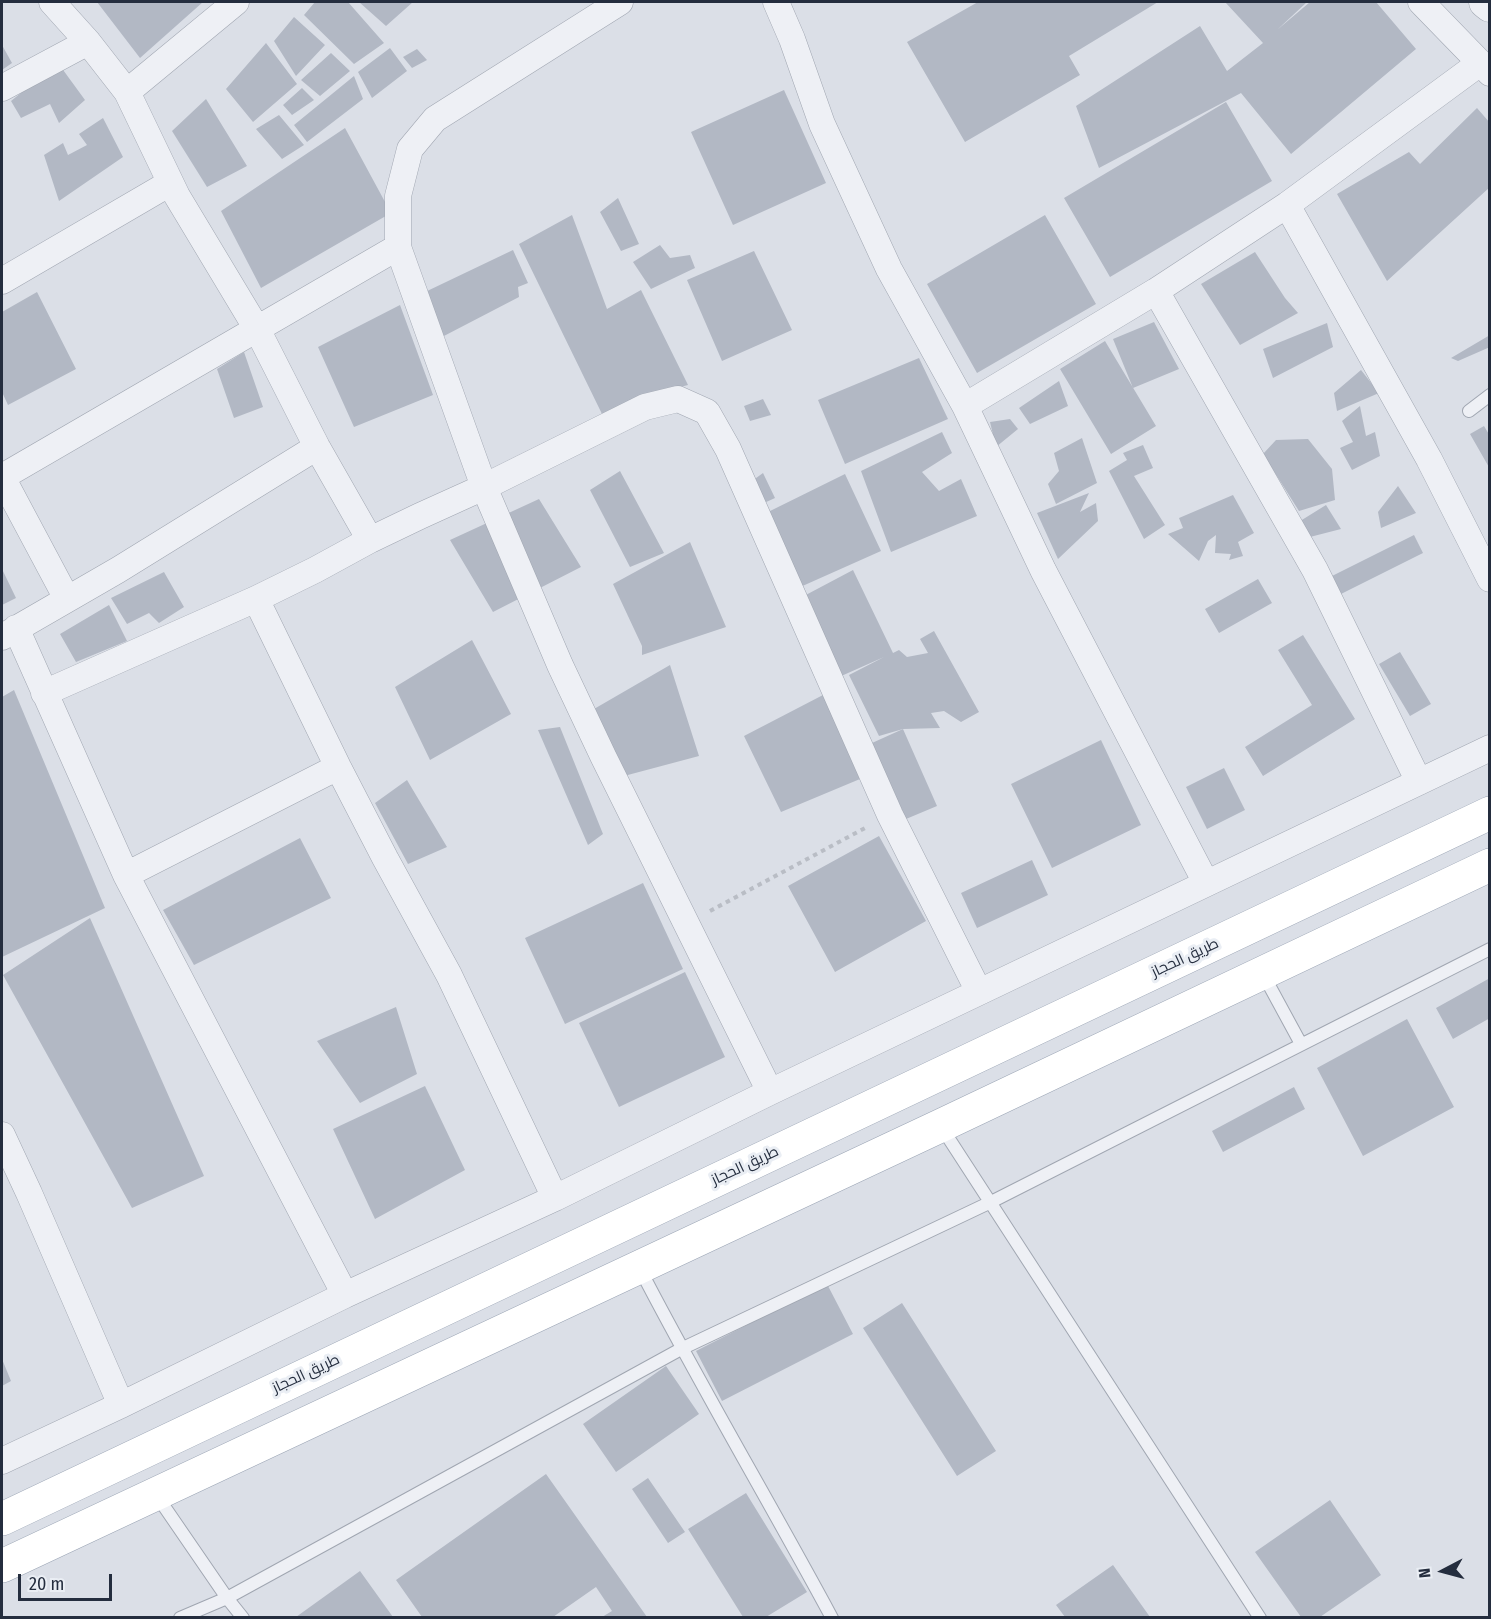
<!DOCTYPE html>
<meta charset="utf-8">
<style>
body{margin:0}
#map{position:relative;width:1491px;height:1619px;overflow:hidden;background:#dbdfe7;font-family:"Fira Sans Condensed",sans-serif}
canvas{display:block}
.frame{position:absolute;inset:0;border:3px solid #242d3e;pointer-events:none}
.north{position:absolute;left:1413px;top:1541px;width:60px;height:60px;-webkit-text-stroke:4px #eaeef4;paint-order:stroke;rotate:264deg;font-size:16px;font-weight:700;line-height:24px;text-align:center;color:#242d3e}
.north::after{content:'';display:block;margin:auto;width:21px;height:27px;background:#242d3e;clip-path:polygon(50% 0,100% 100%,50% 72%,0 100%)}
.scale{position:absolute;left:18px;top:1574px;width:94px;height:27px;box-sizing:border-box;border:3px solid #242d3e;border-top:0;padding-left:8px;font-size:18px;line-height:21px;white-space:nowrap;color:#242d3e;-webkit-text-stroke:4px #eaeef4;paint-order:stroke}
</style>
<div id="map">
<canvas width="1491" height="1619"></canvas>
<div class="frame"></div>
<div class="north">N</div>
<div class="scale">20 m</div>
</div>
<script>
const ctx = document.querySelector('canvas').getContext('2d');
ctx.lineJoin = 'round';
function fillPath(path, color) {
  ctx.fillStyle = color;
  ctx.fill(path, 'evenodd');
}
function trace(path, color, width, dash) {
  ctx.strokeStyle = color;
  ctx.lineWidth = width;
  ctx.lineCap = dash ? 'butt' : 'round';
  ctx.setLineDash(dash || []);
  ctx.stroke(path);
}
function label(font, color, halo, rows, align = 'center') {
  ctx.font = font + ' "Fira Sans Condensed",Cairo,sans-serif';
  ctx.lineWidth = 6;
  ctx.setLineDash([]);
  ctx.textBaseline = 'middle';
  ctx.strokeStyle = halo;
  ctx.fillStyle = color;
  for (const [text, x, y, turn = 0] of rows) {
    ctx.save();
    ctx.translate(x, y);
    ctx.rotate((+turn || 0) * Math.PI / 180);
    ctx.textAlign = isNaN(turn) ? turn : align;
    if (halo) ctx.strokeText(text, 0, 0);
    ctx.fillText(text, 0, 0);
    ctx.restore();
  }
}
fillPath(new Path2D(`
 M97 2H203L140 58Z
 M315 2H348L384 43 354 64 304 15Z
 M359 2H413L386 26Z
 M978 2H1158L1069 56 1080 75 965 142 907 42Z
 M1225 2H1307L1277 30 1310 2H1376L1416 49 1291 154 1241 93 1099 168 1076 106 1200 26 1227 71 1263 43Z
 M294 17 325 45 296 76 274 41Z
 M266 43 297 84 253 122 226 89Z
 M2 45 12 63 2 70Z
 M390 48 407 71 372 98 358 72Z
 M417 49 427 60 412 68 403 57Z
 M331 53 350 71 320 96 301 80Z
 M58 63 85 100 59 123 50 104 21 118 11 101Z
 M354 76 363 99 307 142 294 125Z
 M302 88 314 100 292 115 283 105Z
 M784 90 826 183 733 225 691 132Z
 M206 99 247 166 207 187 172 131Z
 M1226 102 1272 181 1110 277 1064 198Z
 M1477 108 1490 123V187L1387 281 1337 194 1409 152 1420 164Z
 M279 115 304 145 282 159 256 129Z
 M103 118 123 157 59 201 44 155 63 143 68 155 87 145 79 134Z
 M345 128 391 213 261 288 221 211Z
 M618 198 639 244 621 251 600 212Z
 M572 215 607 309 641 290 688 385 641 397 602 414 519 244Z
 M1045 215 1096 304 977 373 927 284Z
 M660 245 670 258 690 255 695 268 651 289 633 262Z
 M513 250 528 283 518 287 519 297 442 337 423 293Z
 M754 251 792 330 722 361 687 280Z
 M1255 252 1285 298 1298 313 1240 345 1201 284Z
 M37 292 76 369 8 405 2 392V312Z
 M400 305 433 395 354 427 318 347Z
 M1154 322 1179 369 1133 388 1113 339Z
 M1327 323 1333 347 1273 378 1263 349Z
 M1490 335V347L1458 361 1451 358Z
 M1105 341 1156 426 1111 454 1060 369Z
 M244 352 263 407 234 418 217 369Z
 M919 358 948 419 845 464 818 400Z
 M1361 370 1379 393 1337 411 1334 393Z
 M1059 381 1068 406 1030 424 1019 408Z
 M763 399 771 415 750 421 744 406Z
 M1360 406 1366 436 1375 432 1380 456 1352 470 1340 448 1353 442 1342 421Z
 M1010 419 1018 429 996 447 990 422Z
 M1484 426 1490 436V469L1470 434Z
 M942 432 952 453 922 472 939 491 961 479 977 516 891 552 861 471Z
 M1082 438 1097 483 1056 504 1048 484 1059 471 1054 453Z
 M1308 439 1332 469 1335 500 1299 511 1263 454 1276 440Z
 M1143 445 1153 468 1134 476 1165 525 1144 539 1109 471 1127 460 1123 453Z
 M620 471 664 553 630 567 590 490Z
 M763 473 775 498 764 503 752 481Z
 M845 474 881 551 798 588 766 513Z
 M1398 486 1416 513 1381 528 1378 512Z
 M1089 493 1080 512 1096 503 1098 521 1058 559 1037 513Z
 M1233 495 1254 533 1238 542 1243 556 1229 560 1231 554 1215 553 1216 535 1208 541 1199 561 1168 534 1183 528 1179 518Z
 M539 499 581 567 493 612 450 540Z
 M1326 505 1341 529 1306 538 1297 523Z
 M1414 535 1423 553 1341 594 1320 582Z
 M690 542 726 627 642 655V646L613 584Z
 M2 569 16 598 2 605Z
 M853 570 893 653 899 650 907 657 928 653 920 639 934 631 979 712 961 722 944 711 931 713 940 728 903 729 879 736 849 675 884 657 839 677 802 597Z
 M164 572 184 607 159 623 149 613 127 624 111 598Z
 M1258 579 1272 603 1219 633 1205 609Z
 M109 605 127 641 76 662 60 634Z
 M1303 635 1355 719 1263 776 1245 747 1312 705 1278 650Z
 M472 640 511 714 430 760 395 687Z
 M1400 652 1431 704 1410 716 1379 664Z
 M670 665 699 756 624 776 594 709Z
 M14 690 105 908 2 957V697Z
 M823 695 860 779 781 812 744 736Z
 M560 727 603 834 588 845 538 730Z
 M903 729 937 806 906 819 872 743Z
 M1101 740 1141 825 1052 868 1011 784Z
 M1224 768 1245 810 1207 829 1186 787Z
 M407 780 447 847 408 864 375 803Z
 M879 836 926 921 835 972 788 886Z
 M300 838 331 898 194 965 163 910Z
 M1032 860 1048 895 977 928 961 893Z
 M643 883 683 969 565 1024 525 938Z
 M90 918 204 1176 132 1208 3 975Z
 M685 972 725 1057 619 1107 579 1023Z
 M1490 978V1018L1453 1039 1436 1008Z
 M396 1007 417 1074 360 1103 317 1041Z
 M1407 1019 1454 1107 1363 1156 1317 1068Z
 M425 1086 465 1170 375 1219 333 1129Z
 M1294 1087 1305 1109 1223 1152 1212 1131Z
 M827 1284 853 1334 722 1401 696 1351Z
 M902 1303 996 1451 957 1476 863 1328Z
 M2 1359 11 1381 2 1386Z
 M666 1366 699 1414 616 1472 583 1424Z
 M546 1474 647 1617H602L612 1611 596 1587 553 1617H422L396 1580Z
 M648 1478 685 1532 668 1543 632 1489Z
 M746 1493 807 1592 766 1617H743L688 1529Z
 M1330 1500 1381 1575 1320 1617H1301L1255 1552Z
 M1113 1565 1150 1617H1065L1056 1605Z
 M360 1571 393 1617H296Z`), '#b2b8c4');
const service = new Path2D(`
 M1469 411 1490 395
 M1263 974 1301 1044
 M942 1128 1260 1618
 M640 1269C701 1387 769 1501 832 1618
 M157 1496 227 1598 243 1618
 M180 1618 227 1598 681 1349 991 1202 1490 949`);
const minor = new Path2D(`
 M52 2 88 42 127 92 177 196 257 329 317 447 370 540
 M620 2 435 119 410 149 398 196V247L484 487 560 665 603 756 770 1092
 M776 2 792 39 822 124 889 269 965 406 1043 570 1206 883
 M1421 2 1490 73
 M2 88 88 42
 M127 92 236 2
 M1287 205 1429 459 1490 579
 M2 281 170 183
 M1156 291 1315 570 1419 782
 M965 406 1156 291 1287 205 1480 63
 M67 599 2 477 398 247
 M256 599 315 570 370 540 420 516 484 487 645 407 678 399 707 412 728 449 890 815 979 992
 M16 628 126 875 345 1295
 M2 637 118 570 317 447
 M44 693 256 599 338 767 385 858 449 975 555 1198
 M126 875 338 767
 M2 1135 29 1193 121 1405
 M2 1461 121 1405 345 1295 555 1198 770 1092 1490 748`);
const tertiary = new Path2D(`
 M1485 2 1490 6`);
const primary = new Path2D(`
 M2 1519 1490 813
 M2 1566 940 1126 1490 865`);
trace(service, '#a0a6b1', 14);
trace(minor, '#a0a6b1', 27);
trace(tertiary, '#a0a6b1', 33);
trace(primary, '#99a3b3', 34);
trace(new Path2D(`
 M710 911 865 828`), '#b9bdc5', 4, [4.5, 4.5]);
trace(service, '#eef0f5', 12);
trace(minor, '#eef0f5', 26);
trace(tertiary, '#eef0f5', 32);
trace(primary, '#fff', 33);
label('15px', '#242d3e', '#eaeef4', [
 ["طريق الحجاز",1185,958,-25],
 ["طريق الحجاز",745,1166,-25],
 ["طريق الحجاز",306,1374,-25]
]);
</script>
